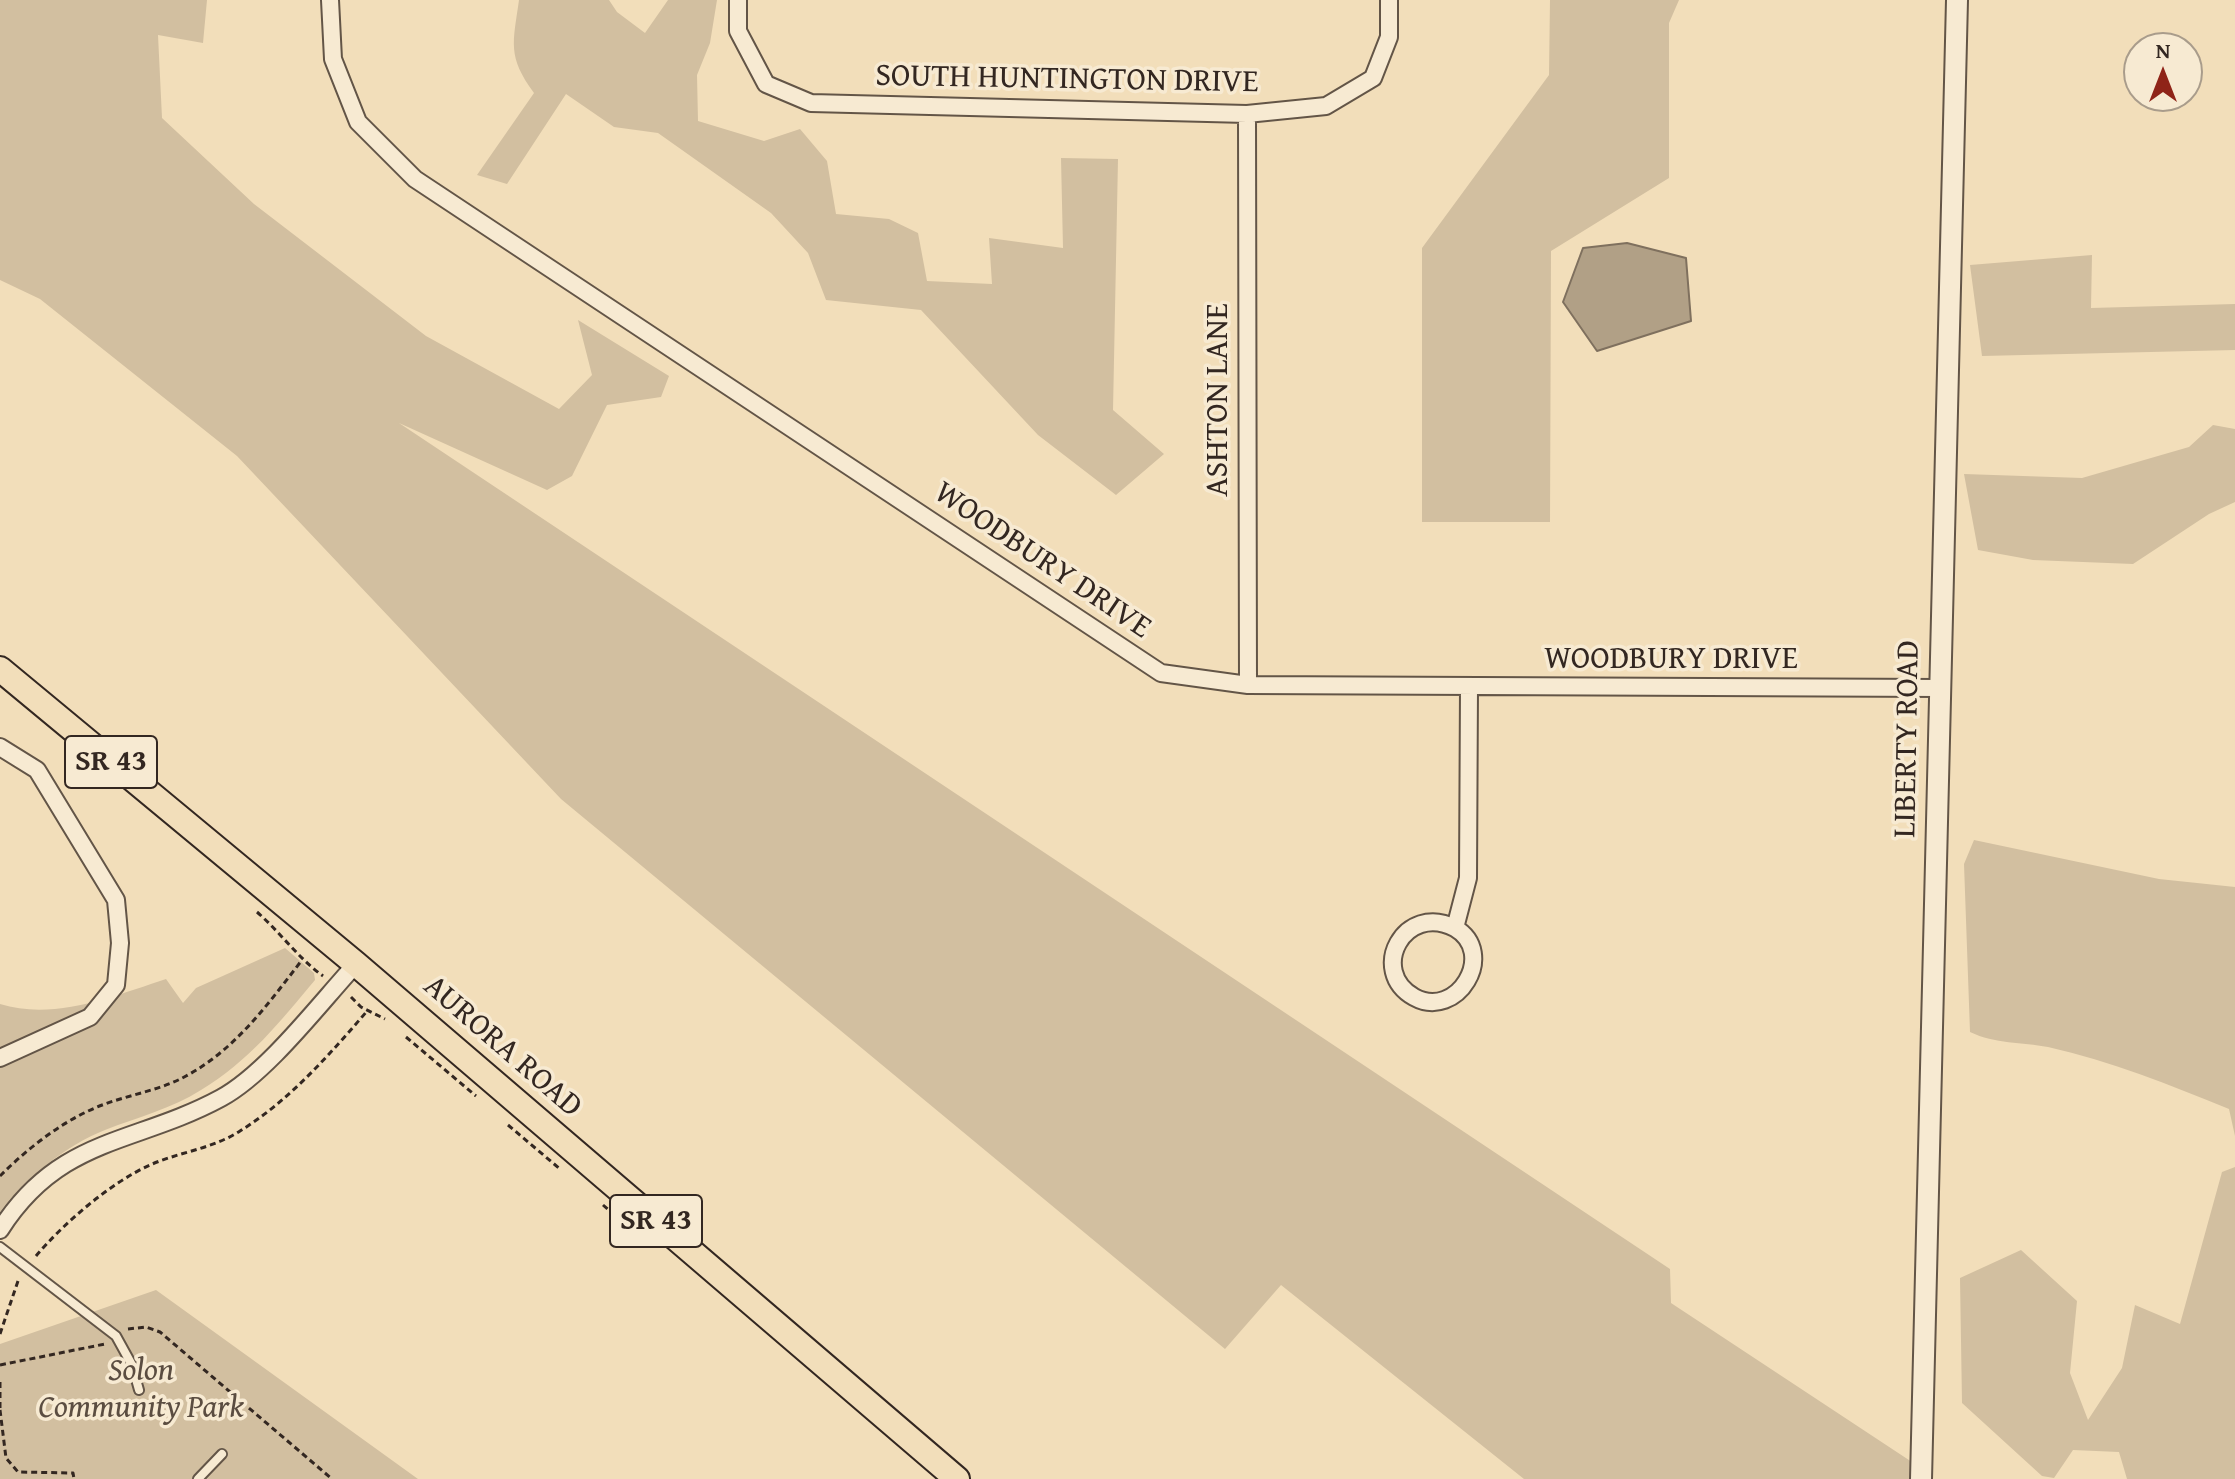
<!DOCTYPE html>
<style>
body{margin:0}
#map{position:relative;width:2235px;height:1479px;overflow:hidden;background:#f2deba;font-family:"Gentium Book Plus",serif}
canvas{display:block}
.north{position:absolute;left:2123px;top:32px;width:80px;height:80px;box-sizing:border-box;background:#f7ead2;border:2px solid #a99c8b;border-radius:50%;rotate:0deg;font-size:22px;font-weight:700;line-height:32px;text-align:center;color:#332721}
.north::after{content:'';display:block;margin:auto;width:28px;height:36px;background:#8f2418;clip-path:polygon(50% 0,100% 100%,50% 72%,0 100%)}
</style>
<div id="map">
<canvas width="2235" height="1479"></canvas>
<div class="north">N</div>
</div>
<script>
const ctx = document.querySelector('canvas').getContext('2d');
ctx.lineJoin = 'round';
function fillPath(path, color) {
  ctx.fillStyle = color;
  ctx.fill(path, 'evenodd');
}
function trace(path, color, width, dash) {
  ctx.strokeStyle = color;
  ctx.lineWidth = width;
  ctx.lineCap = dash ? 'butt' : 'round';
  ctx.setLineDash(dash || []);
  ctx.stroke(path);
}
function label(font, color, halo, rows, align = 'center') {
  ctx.font = font + ' "Gentium Book Plus",serif';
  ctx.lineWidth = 7;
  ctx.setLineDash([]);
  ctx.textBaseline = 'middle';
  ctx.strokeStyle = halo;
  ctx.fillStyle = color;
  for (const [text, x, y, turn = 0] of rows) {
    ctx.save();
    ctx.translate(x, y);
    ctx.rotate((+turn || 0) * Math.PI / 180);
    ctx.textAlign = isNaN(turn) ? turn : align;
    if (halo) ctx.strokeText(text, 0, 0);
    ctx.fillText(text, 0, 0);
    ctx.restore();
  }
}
fillPath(new Path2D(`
 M0 0H207L203 43 158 35 162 118 254 204 426 336 559 409 592 375 578 320 669 376 661 397 607 405 572 476 547 490 399 423 1670 1269 1671 1303 1921 1468V1479H1524L1281 1285 1225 1349 561 799 237 456 40 299 0 280Z
 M519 0H609L617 12 645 33 668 0H717L710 43 697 75 698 121 764 141 800 129 827 161 836 214 889 219 918 233 927 281 992 284 989 238 1063 248 1061 158 1118 159 1113 410 1164 454 1116 495 1038 435 921 310 826 300 808 253 771 213 658 133 614 127 566 94 507 184 477 175 534 93C507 56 513 43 519 0Z
 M1550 0H1679L1669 23V178L1551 251 1550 522H1422V248L1549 75Z
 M2092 255 2091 308 2235 304V350L1982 356 1970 265Z
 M2213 425 2235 429V502L2209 514 2133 564 2033 560 1978 550 1964 474 2082 478 2189 447Z
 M1974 840 2159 879 2235 887V1136L2229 1109C2170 1085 2111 1061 2048 1047 2022 1042 1995 1044 1970 1032L1964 864Z
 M285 948 314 973 315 980C280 1022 249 1061 201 1090 171 1109 138 1117 105 1130 68 1144 23 1180 0 1212V1004C54 1021 114 996 166 979L183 1003 196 988Z
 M2235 1167V1479H2127L2119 1452 2073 1450 2054 1478 2042 1476 1962 1403 1960 1278 2021 1250 2077 1301 2070 1373 2088 1420 2122 1368 2135 1305 2180 1324 2222 1172Z
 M156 1290 418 1479H0V1344Z`), '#d2bfa0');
const water = new Path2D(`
 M1627 243 1686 258 1691 321 1597 351 1563 302 1583 248Z`);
fillPath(water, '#b1a086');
trace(water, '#7f705e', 2);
const service = new Path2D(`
 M0 1247 116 1336 132 1365 139 1390
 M198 1479 222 1454`);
const minor = new Path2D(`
 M330 0 333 59 358 122 415 179 1161 673 1248 685 1939 688
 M738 0V31L766 84 811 103 1247 114 1326 106 1373 78 1389 37V0
 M1247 114 1248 685
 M0 747 37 770 116 900 120 943 116 985 90 1017 0 1058
 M1455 928C1404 902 1368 971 1414 997 1457 1021 1498 953 1455 928L1468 878 1469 688
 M0 1230C60 1136 134 1145 221 1098 267 1073 320 1003 356 964`);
const tertiary = new Path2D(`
 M1921 1479 1957 0`);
const primary = new Path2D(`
 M0 669 356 964 957 1479`);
trace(service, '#635547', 12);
trace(minor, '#635547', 20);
trace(tertiary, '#635547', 24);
trace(primary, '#332721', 28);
trace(new Path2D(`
 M257 912C280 932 299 959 323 976
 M351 997 361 1007 385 1019
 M406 1037 476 1096
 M508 1125 560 1169
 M0 1176C29 1147 66 1118 105 1104 132 1094 161 1090 186 1076 236 1049 268 1004 302 960
 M603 1205 639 1237
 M36 1256C64 1223 110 1183 150 1165 179 1152 212 1149 240 1131 290 1100 330 1054 368 1010
 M128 1329 146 1327 160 1332 332 1479
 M0 1334 19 1278
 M0 1365 105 1344
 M0 1382V1410
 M0 1410 6 1458 18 1472 73 1473 74 1479`), '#332721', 3, [6, 4]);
trace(service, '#f7ead2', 8);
trace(minor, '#f7ead2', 16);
trace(tertiary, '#f7ead2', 20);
trace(primary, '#f2deba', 24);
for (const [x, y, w] of [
 [111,762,92],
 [656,1221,92]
]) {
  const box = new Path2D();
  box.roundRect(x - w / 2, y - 26, w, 52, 6);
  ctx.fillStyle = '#f7ead2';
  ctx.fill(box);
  trace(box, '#332721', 2);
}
label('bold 30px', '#332721', null, [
 ["SR 43",111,762],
 ["SR 43",656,1221]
]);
label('32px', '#332721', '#f7ead2', [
 ["SOUTH HUNTINGTON DRIVE",1067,80,1],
 ["ASHTON LANE",1219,400,-90],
 ["WOODBURY DRIVE",1042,561,34],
 ["WOODBURY DRIVE",1671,660],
 ["LIBERTY ROAD",1908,739,-89],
 ["AURORA ROAD",502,1047,41]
]);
label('italic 32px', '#5b4d41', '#f7ead2', [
 ["Solon",141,1372],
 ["Community Park",141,1409]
]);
</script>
